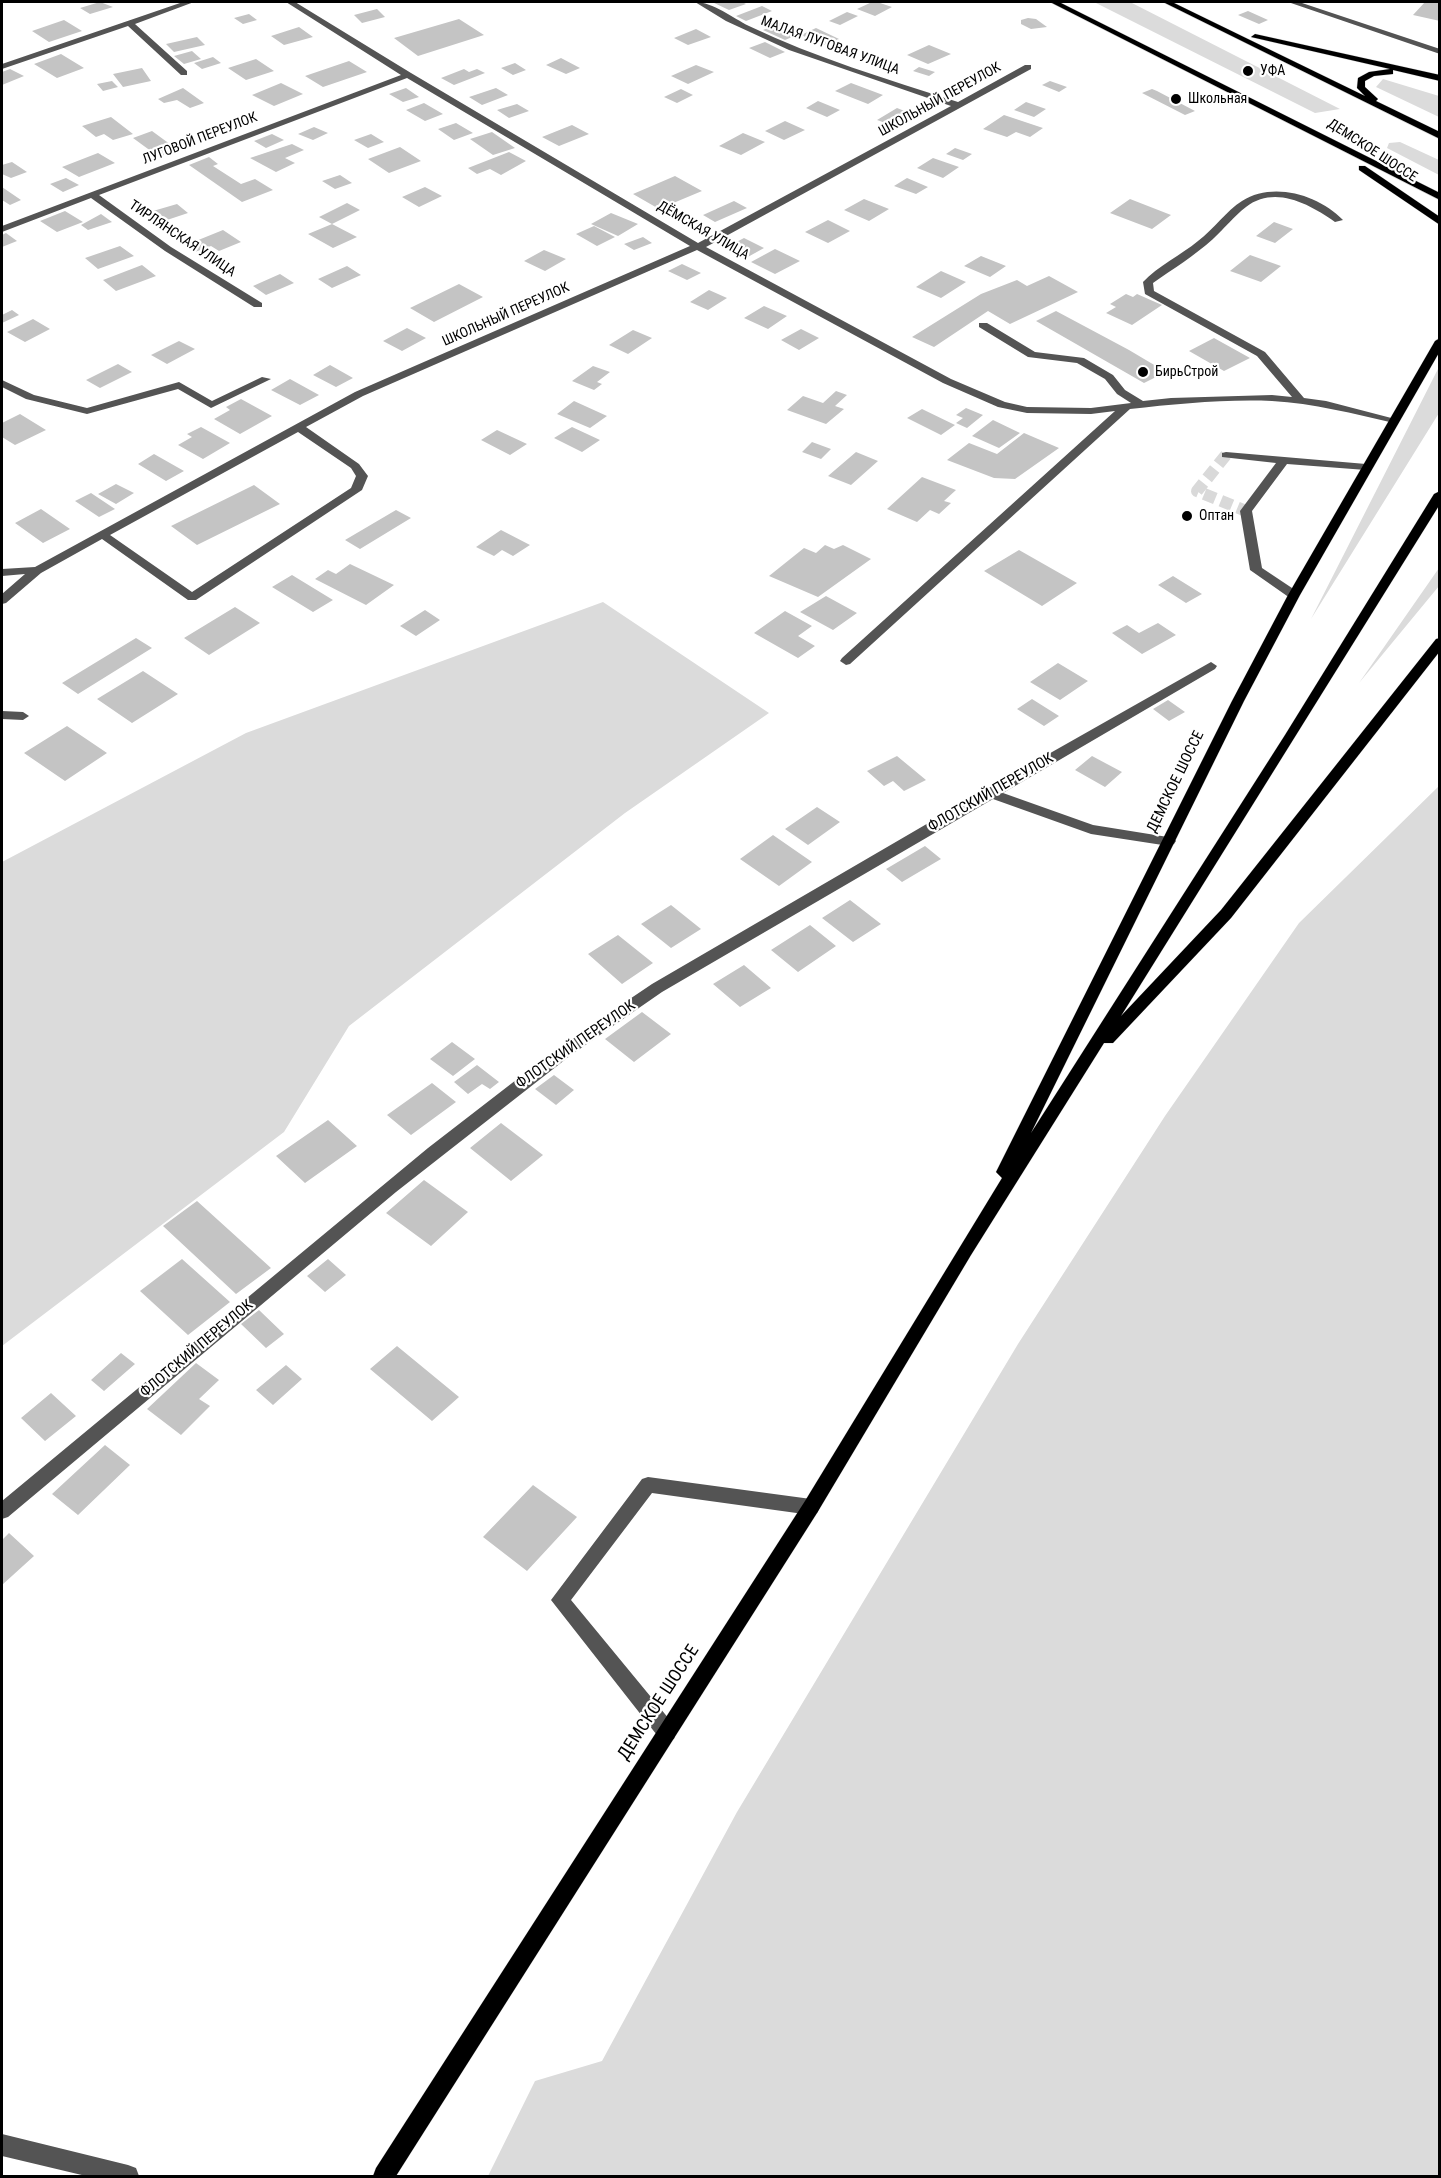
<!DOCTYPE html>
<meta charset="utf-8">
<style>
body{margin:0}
#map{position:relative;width:1441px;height:2178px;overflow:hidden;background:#fff;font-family:"Roboto Condensed",sans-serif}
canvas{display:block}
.frame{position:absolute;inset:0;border:3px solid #000;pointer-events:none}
</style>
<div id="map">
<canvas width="1441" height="2178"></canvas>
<div class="frame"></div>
</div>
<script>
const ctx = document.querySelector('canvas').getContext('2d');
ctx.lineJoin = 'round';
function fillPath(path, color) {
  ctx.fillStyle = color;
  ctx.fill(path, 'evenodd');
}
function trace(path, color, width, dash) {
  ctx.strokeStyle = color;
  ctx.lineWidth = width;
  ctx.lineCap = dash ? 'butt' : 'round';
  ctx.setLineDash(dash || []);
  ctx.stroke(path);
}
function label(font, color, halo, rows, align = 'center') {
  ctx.font = font + ' "Roboto Condensed",sans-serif';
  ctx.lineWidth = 4.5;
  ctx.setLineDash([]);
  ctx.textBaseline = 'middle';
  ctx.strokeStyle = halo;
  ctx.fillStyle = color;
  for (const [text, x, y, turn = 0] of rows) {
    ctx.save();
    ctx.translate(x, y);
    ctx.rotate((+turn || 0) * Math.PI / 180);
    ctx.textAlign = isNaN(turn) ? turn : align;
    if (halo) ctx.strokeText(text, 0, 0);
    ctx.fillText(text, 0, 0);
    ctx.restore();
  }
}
fillPath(new Path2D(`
 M1094 2H1130L1340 109 1315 113Z
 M1383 79 1439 96V117L1376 87Z
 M1400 142 1439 160V175L1387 148 1389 143Z
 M1439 367V413L1311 619Z
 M1439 568V586L1359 683Z
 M603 602 769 713 625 813 349 1026 284 1132 2 1346V862L246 733Z
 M1439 786V2176H488L535 2081 602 2061 737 1812 1018 1344 1165 1116 1299 923Z`), '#dbdbdb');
fillPath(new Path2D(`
 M100 2 113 7 90 14 80 8Z
 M712 2H742L746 4 729 10Z
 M872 2H877L892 7 875 16 857 9Z
 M1425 2H1440V21L1413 15Z
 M762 6 772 11 746 21 736 16Z
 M377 9 385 17 362 23 354 15Z
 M1248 11 1268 20 1259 24 1238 15Z
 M847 12 858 16 840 25 829 21Z
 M249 14 257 20 243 24 234 18Z
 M1028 18 1036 19 1047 27 1031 29 1021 24V20Z
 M459 19 484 35 418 56 394 38Z
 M64 20 82 31 49 42 32 31Z
 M783 22 804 32 785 40 763 30Z
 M299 27 313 37 284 45 271 36Z
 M816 28 839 39 824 45 801 35Z
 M696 29 711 37 688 45 674 38Z
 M197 37 205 45 174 52 166 44Z
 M765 42 785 52 770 58 749 48Z
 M929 45 951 54 928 64 907 55Z
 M192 51 201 59 184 64 174 56Z
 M61 54 84 68 57 78 34 64Z
 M213 57 221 63 202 69 194 63Z
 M561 58 580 68 566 74 546 65Z
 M256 59 274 71 246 80 228 68Z
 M349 61 367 72 323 87 305 76Z
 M515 63 526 70 513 75 501 68Z
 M696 65 714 72 688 84 671 76Z
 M919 67 935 72 929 76 913 71Z
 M142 68 151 81 123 87 113 74Z
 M10 69 24 76 2 85V72Z
 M464 69 469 72 477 69 485 73 454 85 441 78Z
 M112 81 118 87 103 91 97 84Z
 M1050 81 1067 87 1059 92 1042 85Z
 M281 83 303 94 274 106 252 95Z
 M851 83 883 95 868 104 835 91Z
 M183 88 204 103 190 108 177 100 164 103 158 99Z
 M406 88 419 97 403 102 389 94Z
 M496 88 508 95 482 105 469 97Z
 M681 89 693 95 677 103 664 97Z
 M1152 89 1157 91 1195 111 1185 115 1142 93Z
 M818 101 840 110 827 117 806 108Z
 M1026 102 1046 109 1034 117 1014 110Z
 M424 103 443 114 425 121 406 110Z
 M517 104 529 111 509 118 497 110Z
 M897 108 917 116 897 127 877 120Z
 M1004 115 1043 128 1030 137 1016 132 1007 137 983 129Z
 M111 117 133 134 113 140 104 134 96 137 82 126Z
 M785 121 805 130 784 140 765 131Z
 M456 123 473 133 454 140 438 129Z
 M572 125 589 134 559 146 542 137Z
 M314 127 328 133 313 140 298 134Z
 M152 131 178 150 159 157 133 138Z
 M492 132 515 148 493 155 470 139Z
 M743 133 765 142 741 155 719 146Z
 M272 134 284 140 266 148 254 141Z
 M371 134 384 142 368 148 354 140Z
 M292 144 304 150 285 158 295 163 276 172 250 158Z
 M400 147 421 161 389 173 368 159Z
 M955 148 972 154 963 160 946 154Z
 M509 152 526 161 501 175 490 169 477 174 468 168Z
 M98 153 115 163 79 177 62 167Z
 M209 157 218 164 213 166 241 184 255 179 273 190 242 202 189 165Z
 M933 158 959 167 943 178 917 168Z
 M12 162 27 172 11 178 2 174V165Z
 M340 175 352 183 335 189 322 181Z
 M675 176 702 191 659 209 633 194Z
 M66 178 79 185 63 192 50 184Z
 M907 178 928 187 916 194 894 186Z
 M2 187 21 200 10 205 2 200Z
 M425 187 442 196 419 207 402 197Z
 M864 199 889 209 869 221 844 210Z
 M1130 199 1171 215 1152 229 1110 213Z
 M734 201 747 208 715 222 703 215Z
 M347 203 360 210 332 224 319 217Z
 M177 204 188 213 164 221 153 211Z
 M65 211 83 222 57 232 40 221Z
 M611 213 638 224 618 236 591 224Z
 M101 214 112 222 88 230 81 225Z
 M828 220 850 231 828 243 805 232Z
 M1274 222 1293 229 1275 243 1256 236Z
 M332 224 357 237 333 248 308 234Z
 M594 226 615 237 597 246 576 234Z
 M223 230 241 242 219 251 211 246 195 252 186 245Z
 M6 233 17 241 2 247V235Z
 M643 237 652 243 634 250 624 244Z
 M744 238 764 248 746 258 725 248Z
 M120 246 134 256 98 269 85 258Z
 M775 249 800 261 775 274 751 262Z
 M544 250 566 259 545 271 524 261Z
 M1250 255 1281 266 1261 282 1230 271Z
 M981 256 1006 266 990 277 964 266Z
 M682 264 701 273 687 280 668 271Z
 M142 265 156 276 116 291 103 280Z
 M347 266 361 275 332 288 318 279Z
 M941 271 966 282 941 298 916 287Z
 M280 274 294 283 266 295 253 286Z
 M1049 276 1078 292 1010 324 988 311 934 347 912 337 981 294 1017 280 1027 286Z
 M459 284 483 297 434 322 410 308Z
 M709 290 727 298 708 310 690 302Z
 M1126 294 1133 297 1137 294 1162 305 1132 325 1106 313 1116 307 1110 304Z
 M764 306 787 316 768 329 744 318Z
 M12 310 19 315 2 323V315Z
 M1056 311 1129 350 1166 372 1144 383 1036 321Z
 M33 319 50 329 25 342 7 332Z
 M407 328 426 338 402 351 383 341Z
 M801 329 819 338 799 350 781 340Z
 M633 330 652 338 628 354 609 345Z
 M1214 338 1250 358 1224 371 1189 351Z
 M179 341 195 349 167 364 151 355Z
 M118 364 132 372 100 388 86 380Z
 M330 365 353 378 336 387 313 375Z
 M593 366 610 372 597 382 602 384 594 390 572 381Z
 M290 379 319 395 300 405 271 390Z
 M836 391 847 395 835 406 844 409 826 424 787 410 803 396 823 403Z
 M241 399 272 416 240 434 214 419 230 410 226 407Z
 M574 401 607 416 590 428 557 414Z
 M966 408 983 415 967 428 956 423 963 418 956 415Z
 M922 409 955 425 941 435 907 418Z
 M20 414 46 430 15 445 2 437V423Z
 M993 420 1020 433 999 448 972 436Z
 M201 427 230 443 203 459 178 445 192 437 187 434Z
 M572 427 600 440 582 452 554 438Z
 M497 430 527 444 510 455 481 440Z
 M1024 433 1059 448 1015 479 994 478 947 460 969 443 997 454Z
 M812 442 831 449 821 459 802 452Z
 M856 452 878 461 851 485 828 476Z
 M154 454 184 471 166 481 138 464Z
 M922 477 956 490 944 501 951 503 939 514 930 510 917 522 887 509Z
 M116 484 134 493 116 504 98 494Z
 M254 485 280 504 197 545 171 526Z
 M91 493 115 509 99 517 75 501Z
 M41 509 70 529 43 543 15 523Z
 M396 510 411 518 360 549 345 540Z
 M501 530 530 545 513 556 502 550 494 556 476 547Z
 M825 545 834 549 843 545 871 559 818 597 769 576 804 548 816 553Z
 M1019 550 1077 583 1042 606 984 571Z
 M350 564 394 585 366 605 315 579 328 570 336 574Z
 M292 575 333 600 313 612 272 587Z
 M1173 576 1202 594 1186 603 1158 585Z
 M826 596 857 613 833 630 800 612Z
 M235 607 260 623 209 655 184 638Z
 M425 610 440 620 416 636 400 626Z
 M785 611 812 626 798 636 815 646 798 658 754 633Z
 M1158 623 1176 635 1142 654 1112 633 1127 625 1139 633Z
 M136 638 152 648 78 694 62 683Z
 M1058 663 1088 681 1060 700 1030 682Z
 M143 671 178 694 132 723 97 699Z
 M1032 699 1059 716 1044 726 1017 709Z
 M1168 700 1185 712 1169 721 1153 709Z
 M67 726 107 753 65 781 24 753Z
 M897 756 926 780 904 791 893 781 884 786 867 771Z
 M1092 756 1122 772 1105 787 1075 770Z
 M817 807 840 822 808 845 785 829Z
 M773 835 812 862 779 886 740 859Z
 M925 846 941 859 902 882 886 869Z
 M850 900 881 924 853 942 822 918Z
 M671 905 701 929 671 948 641 924Z
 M810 925 836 946 798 972 771 950Z
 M618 935 653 963 622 984 588 954Z
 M744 965 771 988 740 1007 713 984Z
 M642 1012 671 1034 634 1062 605 1039Z
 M452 1042 475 1059 453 1076 430 1059Z
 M477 1065 499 1082 490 1089 482 1084 468 1094 454 1082Z
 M554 1075 574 1090 556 1105 535 1089Z
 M432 1083 456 1102 411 1135 387 1115Z
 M328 1120 357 1146 305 1183 276 1156Z
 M501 1123 543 1155 511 1181 470 1148Z
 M424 1180 468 1212 431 1246 386 1213Z
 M197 1201 271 1268 236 1294 163 1226Z
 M182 1259 230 1302 188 1335 140 1291Z
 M328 1259 346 1275 325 1292 307 1276Z
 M259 1310 284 1334 266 1348 241 1324Z
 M397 1346 459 1397 432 1421 370 1369Z
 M121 1353 135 1364 104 1391 91 1380Z
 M196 1363 219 1380 199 1399 210 1406 181 1435 147 1409Z
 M286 1365 302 1379 273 1405 256 1390Z
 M51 1393 76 1416 45 1441 21 1418Z
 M105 1445 130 1465 78 1515 52 1494Z
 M533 1485 577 1517 527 1571 483 1537Z
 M9 1533 34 1556 2 1585V1540Z`), '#c4c4c4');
trace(new Path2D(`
 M1226 455 1197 491 1246 511`), '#d9d9d9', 12, [12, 6]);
const major = new Path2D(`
 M1050 2H1059L1440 193V200Z
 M1163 2H1172L1365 96 1357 88 1358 78 1369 72 1390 69 1251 37 1255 34 1440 75V81L1393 70V74L1374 76 1365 81V87L1378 99 1376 101 1440 132V139Z
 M1359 166H1365L1440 217V225L1359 170Z
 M1440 338V351L1300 595 1244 701 1031 1133 1285 735 1434 494 1440 491V504L1121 1016 1221 910 1436 639 1440 638V651L1231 918 1113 1043H1104L971 1255 817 1513 396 2176H373L376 2168 805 1501 1002 1178 996 1172 1232 701 1288 595 1435 341Z`);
trace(major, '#dbdbdb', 1);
fillPath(new Path2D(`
 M183 2H194L135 24 187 71V75H181L128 26 2 69V64Z
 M286 2H295L411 73 698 243 951 106 789 50 726 21 695 2C713 2 733 18 749 26 816 58 887 79 958 102L1025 65H1031V69L706 247 951 379 1005 402 1027 407 1091 408 1131 403 1117 394 1105 379 1077 363 1028 357 979 327V323H987L1035 352 1084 358 1113 375 1125 390 1143 401 1171 398 1272 395 1292 397 1257 356 1145 294 1143 282C1158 266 1181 255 1198 241 1214 229 1226 211 1242 201 1273 181 1319 195 1343 220L1335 222C1309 204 1275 185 1246 207 1234 216 1224 229 1213 239 1194 256 1173 269 1153 283L1154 291 1265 352 1304 398 1326 401 1399 420 1394 423C1354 414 1313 403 1272 401 1225 399 1176 404 1130 409L850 664 846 665 840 661 842 658 1115 411 1091 414 1027 413 998 407 943 383 697 250 363 396 306 427 359 464 368 476 362 490 196 600H188L102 539 41 573 6 603 2 604V594L25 574 2 576V569L35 567 355 392 690 246 407 78 99 195 171 247 262 303V307H254L165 251 91 198 2 232V226L401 75ZM298 432 351 468 356 476 351 488 192 592 110 535Z
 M1288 2H1299L1440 49V54Z
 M262 377 271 379 211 408 178 389 87 414 26 399 2 387V380L34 395 87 408 179 382 212 401Z
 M1226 452 1366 464 1372 467 1366 470 1287 464 1252 511 1262 568 1298 592V598H1290L1250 570 1240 511 1276 463 1222 457V453Z
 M1211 662 1217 666 1215 669 1003 793 1093 825 1174 838 1176 841 1174 844 1169 846 1091 834 993 799 662 992 571 1055 396 1192 8 1517 2 1519V1501L428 1148 516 1080 606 1015 652 984 985 790Z
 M2 711 23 712 29 716 23 720 2 719Z
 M648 1477 811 1499 817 1501 820 1507 817 1513 811 1515 652 1493 571 1600 674 1725 676 1732 674 1739 667 1741 660 1739 551 1600 642 1479Z
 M2 2134 128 2165 136 2168 139 2176H86L2 2156Z`), '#545454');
fillPath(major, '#000');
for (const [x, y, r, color] of [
 [1248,71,6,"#000"],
 [1176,99,6,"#000"],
 [1143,372,6,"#000"],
 [1187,516,6,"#000"]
]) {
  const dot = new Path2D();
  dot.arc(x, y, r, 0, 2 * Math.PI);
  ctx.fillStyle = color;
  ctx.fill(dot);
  trace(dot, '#fff', 2);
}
label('14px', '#000', '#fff', [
 ["МАЛАЯ ЛУГОВАЯ УЛИЦА",830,46,20],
 ["ШКОЛЬНЫЙ ПЕРЕУЛОК",940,100,-29],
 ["ЛУГОВОЙ ПЕРЕУЛОК",200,139,-21],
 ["ДЕМСКОЕ ШОССЕ",1372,151,33],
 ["ДЁМСКАЯ УЛИЦА",703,231,30],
 ["ТИРЛЯНСКАЯ УЛИЦА",182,239,34],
 ["ШКОЛЬНЫЙ ПЕРЕУЛОК",506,315,-24]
]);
label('14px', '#000', '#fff', [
 ["УФА",1260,71],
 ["Школьная",1188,99],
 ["БирьСтрой",1155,372],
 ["Оптан",1199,516]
], 'left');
label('15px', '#000', '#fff', [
 ["ДЕМСКОЕ ШОССЕ",1176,782,-64],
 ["ФЛОТСКИЙ ПЕРЕУЛОК",991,793,-30],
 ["ФЛОТСКИЙ ПЕРЕУЛОК",576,1045,-35],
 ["ФЛОТСКИЙ ПЕРЕУЛОК",197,1349,-40]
]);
label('18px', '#000', '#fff', [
 ["ДЕМСКОЕ ШОССЕ",659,1703,-57]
]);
</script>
